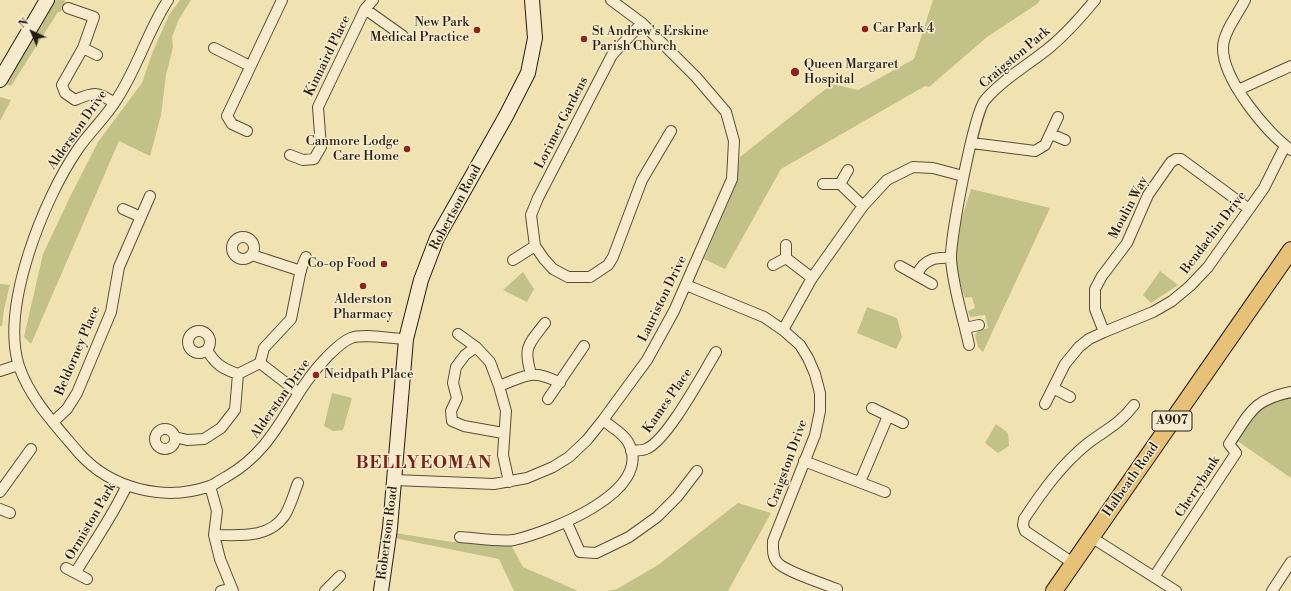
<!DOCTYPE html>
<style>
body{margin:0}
#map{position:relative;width:1291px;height:591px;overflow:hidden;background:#f1e2b2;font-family:"Libre Bodoni",serif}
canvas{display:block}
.north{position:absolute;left:12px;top:12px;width:40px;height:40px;-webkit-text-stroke:3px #f6eccd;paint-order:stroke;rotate:316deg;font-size:11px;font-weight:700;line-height:16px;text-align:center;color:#251c11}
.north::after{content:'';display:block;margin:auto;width:14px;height:18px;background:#251c11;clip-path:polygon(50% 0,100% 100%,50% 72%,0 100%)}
</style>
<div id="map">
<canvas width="1291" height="591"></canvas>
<div class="north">N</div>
</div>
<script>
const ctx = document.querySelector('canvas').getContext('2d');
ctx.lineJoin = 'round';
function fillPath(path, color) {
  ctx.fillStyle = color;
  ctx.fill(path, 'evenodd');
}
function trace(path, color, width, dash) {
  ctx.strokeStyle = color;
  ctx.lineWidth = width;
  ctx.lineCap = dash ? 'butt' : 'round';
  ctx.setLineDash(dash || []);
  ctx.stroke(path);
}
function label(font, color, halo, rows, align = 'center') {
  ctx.font = font + ' "Libre Bodoni",serif';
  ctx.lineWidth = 3;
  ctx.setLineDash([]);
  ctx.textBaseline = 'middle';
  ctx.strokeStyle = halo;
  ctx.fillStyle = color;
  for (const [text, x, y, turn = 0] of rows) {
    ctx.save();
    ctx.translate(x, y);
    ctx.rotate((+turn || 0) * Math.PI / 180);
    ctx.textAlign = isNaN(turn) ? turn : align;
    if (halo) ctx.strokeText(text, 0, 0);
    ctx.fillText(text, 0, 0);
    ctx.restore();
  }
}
fillPath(new Path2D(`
 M51 0H65L61 12H58L11 86 2 82Z
 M180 0H191L178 21 172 37 173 47 166 75 161 115 150 156 119 141 31 344 24 337 43 254 71 195 98 142 142 83 153 51 169 15Z
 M933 0H1040L1037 4 987 37 929 87 925 86 781 169 725 269 704 259 735 187 740 157 832 84 858 90 914 59Z
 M0 97 11 100 0 121Z
 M971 189 1050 208 983 352 978 347 975 335 978 331 988 328 985 315 970 317 968 311 975 308 972 297 965 298C962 288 957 276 956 265 953 241 964 212 971 189Z
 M1160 271 1178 285 1151 303 1143 295Z
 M523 272 534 289 527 302 503 290Z
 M0 284 10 285 4 309 2 326H0Z
 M867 307 897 318 902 337 896 349 857 333Z
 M332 393 352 398 343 430 333 431 324 426Z
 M1291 395V478L1236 440 1263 406Z
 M996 424 1008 433 1009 446 998 453 985 443Z
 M738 503 771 513 728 591H607L617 589 658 565Z
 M395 533 452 542 511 545 523 567 578 591H514L499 559 394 538Z`), '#c1c188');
const street = new Path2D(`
 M168 0C147 32 137 70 115 102 104 119 89 133 78 149 44 198 0 307 19 366 30 399 57 427 79 453 111 489 165 502 210 486 216 484 221 479 226 477 279 447 287 398 326 358 333 351 341 342 351 338 364 333 391 339 406 339
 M1245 0C1238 14 1224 31 1223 47 1222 79 1267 133 1291 150
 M68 8 94 17 83 48 62 85 65 93 75 100C93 92 98 91 114 103
 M365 9 403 36
 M642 23 612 55 538 198 531 215 535 246 544 259 553 269 568 277H590L608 265 613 257 642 180 671 131
 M83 48 97 55
 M214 48 250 66
 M1238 90 1291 66
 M247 131 232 124 227 116 282 0
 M1051 134 1065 140
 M972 143 1035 151 1045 145 1058 117
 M290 155 303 160 314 159 321 147 318 107 365 9 373 0
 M823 184H840L848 170
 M840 184 863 206
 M123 209 141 217
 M232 248a11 11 0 1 1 22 0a11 11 0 1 1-22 0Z
 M252 255 301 271
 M786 258 812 278
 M513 260 535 246
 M773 265 786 258V245
 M900 266 932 284
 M917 275C923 259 936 257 951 258
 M686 285 764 317 783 330 800 345 808 358 815 374 820 393V411L815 435 773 541C773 548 772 556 777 562 784 571 824 584 837 589
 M965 328 979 325
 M783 330 812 278 863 206 887 180 913 167 933 168 963 176
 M188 342a11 11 0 1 1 22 0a11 11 0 1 1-22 0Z
 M1104 332 1095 309V289L1102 276 1127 243 1148 195 1171 162 1176 159H1181L1249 209
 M458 334 476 347 490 362 499 386 506 411 503 455 509 482
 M969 345C963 317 953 288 951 259 950 238 974 113 985 100 1003 79 1028 65 1049 48 1066 34 1081 17 1095 0
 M476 347 465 355 456 367 453 383 457 398 451 411 452 421 464 426 503 433
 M207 350C215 364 223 369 238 374L260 363
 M0 371 18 365
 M531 374C523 347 528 345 545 323
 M499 386C526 376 532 368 560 383
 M1053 388 1070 397
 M299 393 260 363 264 348 291 319 301 269 306 257
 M548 399 584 346
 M1045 404 1065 364 1079 347 1089 339 1104 332 1153 312 1172 301 1190 286 1208 267 1264 188 1285 146
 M872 408 903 423
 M53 422 67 409 77 393 111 312 119 267 150 196
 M155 439a10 10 0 1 1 20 0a10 10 0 1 1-20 0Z
 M175 437 187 440 204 439 221 428 235 410 238 374
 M631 451C635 450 642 451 646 449 667 441 703 373 716 352
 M804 461 885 492
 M394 480 494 484 527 478 553 467 569 457 587 440 603 420 647 360 674 311 732 179 734 141 726 112 696 77 642 23 611 0
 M860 482 888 416
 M210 486 217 511 214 535 220 559 233 591
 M0 492 31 449
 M0 509 10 513
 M567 523 580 552 596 553 629 537 657 517 677 497 697 471
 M214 535C240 535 269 539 285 515 291 505 294 493 298 483
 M460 537C474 538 502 542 514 540 548 532 656 492 628 442 623 433 611 427 603 420
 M1091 537 1176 591
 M1073 563 1025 531 1023 525 1024 519C1042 492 1061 465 1087 444 1105 430 1119 425 1134 405
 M66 568 87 579
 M76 572C93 543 113 516 127 485
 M1154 577 1236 453 1229 444C1250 413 1252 400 1291 392
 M221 591 232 588
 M325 591 340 576
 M1272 591 1291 562`);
const secondary = new Path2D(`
 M0 80 47 0
 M381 591 390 528 406 339 421 280 437 238 506 116 528 73 535 38 532 0`);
const primary = new Path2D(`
 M1054 591 1291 250`);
trace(street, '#584e39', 12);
trace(secondary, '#251c11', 16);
trace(primary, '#251c11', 18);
trace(street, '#f6eccd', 10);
trace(secondary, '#f6eccd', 14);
trace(primary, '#e8c179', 16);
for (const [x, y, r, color] of [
 [865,29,4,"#8f2418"],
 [477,30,4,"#8f2418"],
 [584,39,4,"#8f2418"],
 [795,72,5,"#8f2418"],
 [407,149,4,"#8f2418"],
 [384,264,4,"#8f2418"],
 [363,286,4,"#8f2418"],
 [316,375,4,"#8f2418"]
]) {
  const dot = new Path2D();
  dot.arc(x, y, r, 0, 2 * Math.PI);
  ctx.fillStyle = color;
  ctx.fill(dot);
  trace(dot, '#f6eccd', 1.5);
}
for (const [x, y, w] of [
 [1172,421,40]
]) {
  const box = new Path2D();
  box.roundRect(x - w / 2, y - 10, w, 20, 3);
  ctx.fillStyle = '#f6eccd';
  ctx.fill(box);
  trace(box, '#251c11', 1);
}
label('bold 12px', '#251c11', null, [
 ["A907",1172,421]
]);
label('13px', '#251c11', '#f6eccd', [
 ["New Park",469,23,"right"],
 ["Medical Practice",469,38,"right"],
 ["Car Park 4",873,29],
 ["St Andrew's Erskine",592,32],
 ["Parish Church",592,47],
 ["Queen Margaret",804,65],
 ["Hospital",804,80],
 ["Canmore Lodge",399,142,"right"],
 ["Care Home",399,157,"right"],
 ["Co-op Food",376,264,"right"],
 ["Alderston",363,300,"center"],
 ["Pharmacy",363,315,"center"],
 ["Neidpath Place",324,375]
], 'left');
label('13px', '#251c11', '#f6eccd', [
 ["Kinnaird Place",328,56,-64],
 ["Craigston Park",1015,58,-40],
 ["Lorimer Gardens",562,123,-63],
 ["Alderston Drive",78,130,-55],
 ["Robertson Road",456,208,-62],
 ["Moulin Way",1129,208,-62],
 ["Bendachin Drive",1214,233,-53],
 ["Lauriston Drive",663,299,-64],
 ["Beldorney Place",78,351,-67],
 ["Alderston Drive",281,399,-55],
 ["Kames Place",668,401,-55],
 ["Craigston Drive",788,464,-70],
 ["Halbeath Road",1131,480,-55],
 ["Cherrybank",1198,487,-57],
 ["Ormiston Park",91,522,-60],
 ["Robertson Road",388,533,-83]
]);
ctx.letterSpacing = '1px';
label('bold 17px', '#7a1f14', '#f6eccd', [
 ["BELLYEOMAN",424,464]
]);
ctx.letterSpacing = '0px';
</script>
